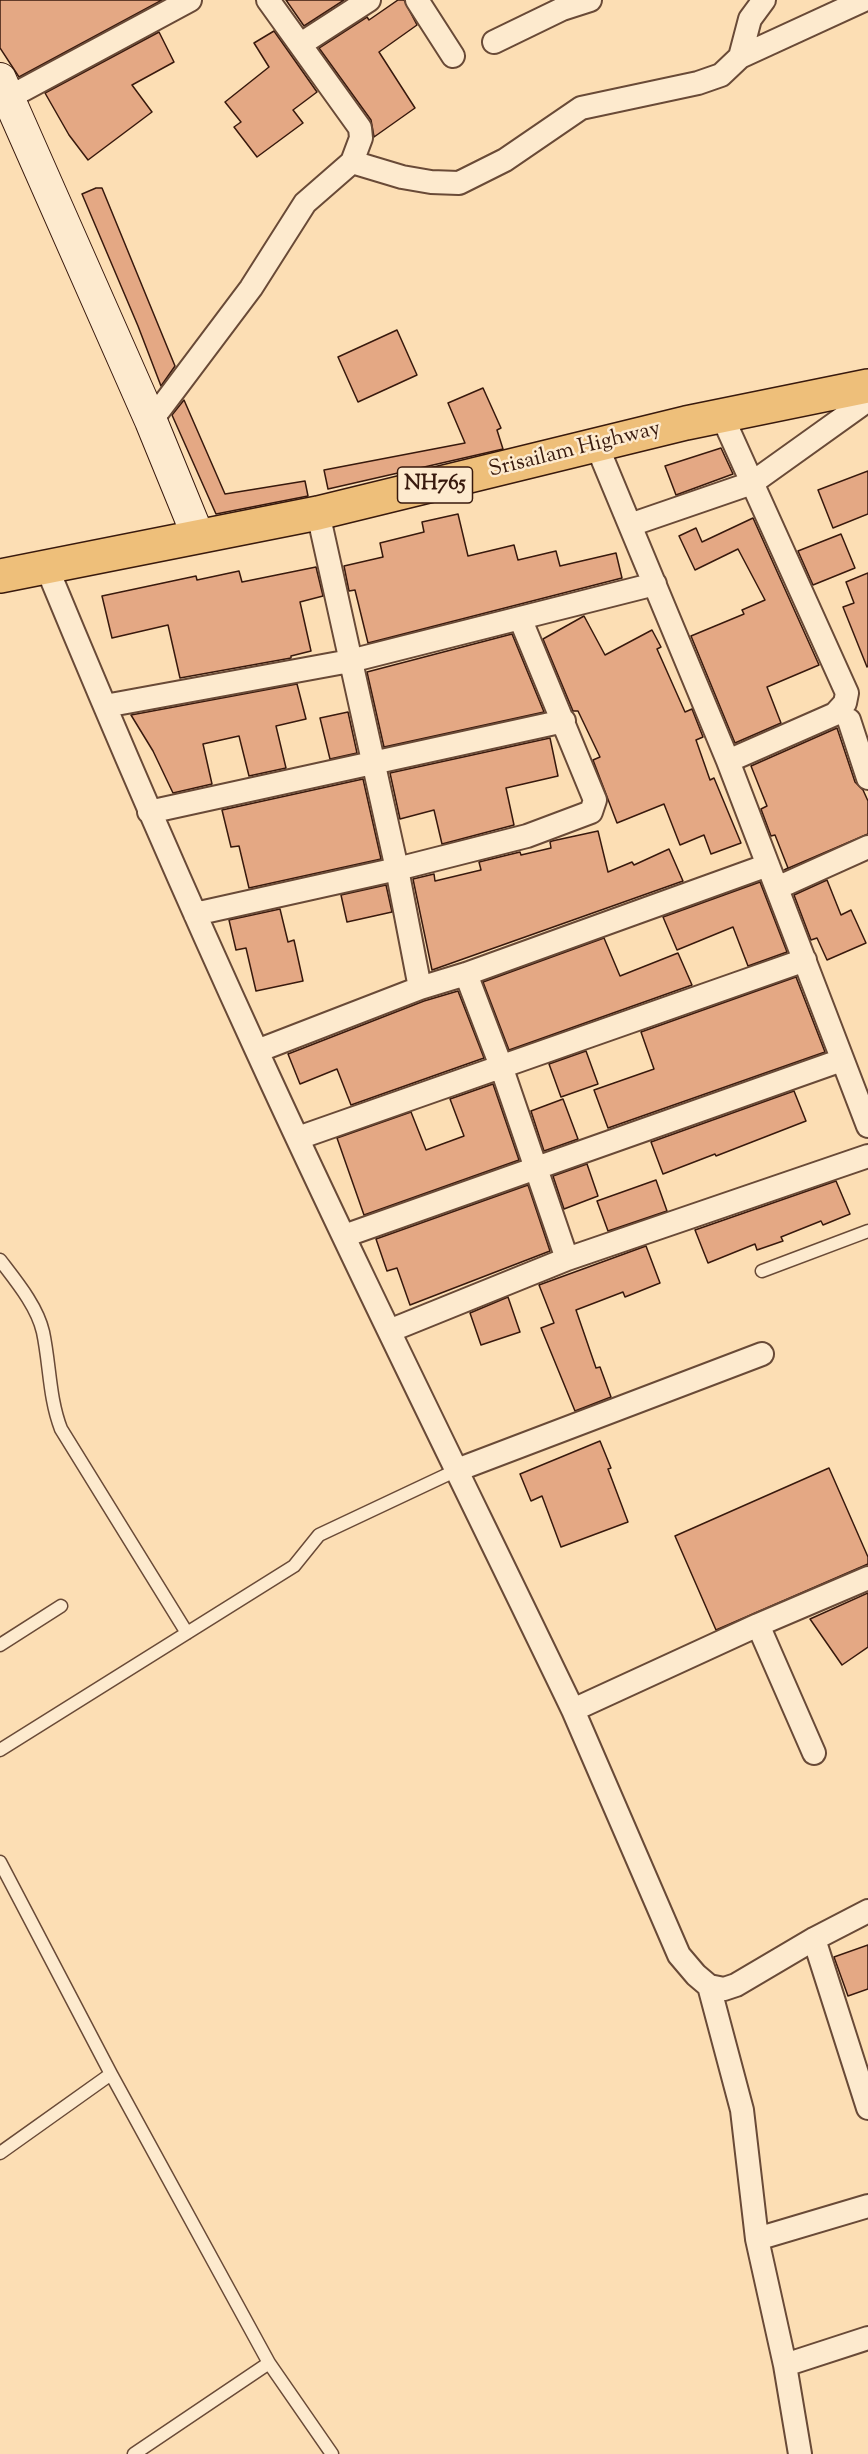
<!DOCTYPE html>
<style>
body{margin:0}
canvas{display:block;background:#fcdeb4}
</style>
<canvas width="868" height="2454"></canvas>
<script>
const ctx = document.querySelector('canvas').getContext('2d');
ctx.lineJoin = 'round';
function fillPath(path, color) {
  ctx.fillStyle = color;
  ctx.fill(path, 'evenodd');
}
function trace(path, color, width, dash) {
  ctx.strokeStyle = color;
  ctx.lineWidth = width;
  ctx.lineCap = dash ? 'butt' : 'round';
  ctx.setLineDash(dash || []);
  ctx.stroke(path);
}
function label(font, color, halo, rows, align = 'center') {
  ctx.font = font + ' "Sorts Mill Goudy",serif';
  ctx.lineWidth = 5;
  ctx.setLineDash([]);
  ctx.textBaseline = 'middle';
  ctx.strokeStyle = halo;
  ctx.fillStyle = color;
  for (const [text, x, y, turn = 0] of rows) {
    ctx.save();
    ctx.translate(x, y);
    ctx.rotate((+turn || 0) * Math.PI / 180);
    ctx.textAlign = isNaN(turn) ? turn : align;
    if (halo) ctx.strokeText(text, 0, 0);
    ctx.fillText(text, 0, 0);
    ctx.restore();
  }
}
const building = new Path2D(`
 M0 0H162L19 77 0 48Z
 M286 0H344L304 26Z
 M398 0H404L417 25 379 52 415 108 374 137 371 120 319 48 367 17 369 20Z
 M274 31 317 92 293 110 303 123 257 157 234 127 241 122 225 102 269 67 254 43Z
 M159 32 174 62 132 85 152 112 88 160 69 135 45 93Z
 M96 188H102L175 366 161 386 138 326 82 194Z
 M397 330 417 375 358 402 338 357Z
 M483 388 501 428 497 430 503 449 328 489 324 470 465 443 448 403Z
 M184 400 225 494 305 481 308 496 216 514 172 415Z
 M721 448 733 474 676 495 665 466Z
 M868 471V514L833 528 818 490Z
 M458 514 468 556 514 545 518 560 556 551 560 566 616 553 622 578 368 643 355 590 349 591 344 566 383 557 380 543 424 532 422 522Z
 M753 518 819 665 767 687 781 723 735 743 691 636 744 614 742 610 765 600 738 549 695 570 679 536 696 528 702 542Z
 M841 534 855 568 813 585 798 551Z
 M316 567 323 596 300 602 311 651 291 656V658L180 678 168 625 112 638 102 596 196 576 197 580 239 571 242 582Z
 M868 573V666L867 667 843 607 854 603 846 582Z
 M584 616 605 655 652 630 661 647 657 649 685 712 692 709 703 737 696 740 710 780 714 778 741 843 711 854 704 835 680 845 664 804 617 823 593 760 600 757 578 711H573L543 639Z
 M512 634 544 712 384 747 367 672Z
 M297 684 306 719 276 726 286 768 249 776 239 736 203 744 212 784 173 793 153 751 131 715Z
 M348 712 357 753 330 759 320 718Z
 M837 728 855 782 863 790 868 801V834L784 870 788 868 775 835 771 836 761 809 767 806 751 766Z
 M550 738 558 776 506 788 514 825 442 844 434 810 400 819 390 773Z
 M363 779 381 859 249 888 239 846 231 847 222 810Z
 M598 831 608 872 632 862 634 865 669 849 683 881 432 970 413 879 434 874 435 881 481 870 479 862 520 852 521 855 551 848 550 842 552 841Z
 M827 880 841 915 851 910 866 943 827 960 817 938 811 940 794 895Z
 M760 882 787 952 748 966 733 927 677 950 663 917Z
 M386 885 392 912 347 922 341 895Z
 M280 909 288 942 294 940 303 981 256 991 246 948 236 950 229 920Z
 M604 938 620 976 678 953 692 985 509 1050 483 982Z
 M796 977 825 1052 608 1128 594 1090 654 1069 641 1032Z
 M458 991 484 1058 351 1105 337 1069 300 1084 288 1054 424 1001Z
 M586 1051 598 1084 561 1097 549 1064Z
 M493 1084 519 1160 364 1215 337 1138 411 1112 426 1150 464 1136 450 1099Z
 M794 1091 806 1121 716 1156 715 1154 663 1174 651 1142Z
 M563 1099 578 1139 544 1151 531 1111Z
 M587 1164 598 1196 564 1209 553 1176Z
 M656 1180 667 1211 608 1231 597 1201Z
 M836 1181 850 1214 823 1225 821 1221 781 1237 783 1241 757 1250 755 1244 708 1263 695 1230Z
 M528 1185 550 1251 410 1305 397 1268 387 1271 376 1239Z
 M646 1246 660 1283 625 1297 623 1292 576 1310 596 1368 600 1367 611 1397 575 1411 541 1328 554 1323 539 1285Z
 M508 1297 520 1332 481 1345 470 1313Z
 M600 1441 611 1468 608 1469 628 1522 561 1547 542 1496 531 1501 520 1474Z
 M829 1468 868 1557V1564L716 1630 675 1536Z
 M868 1593V1647L842 1665 810 1619Z
 M868 1945V1989L848 1996 834 1957Z`);
fillPath(building, '#e4a884');
trace(building, '#38190d', 1.5);
const lane = new Path2D(`
 M0 1260C16 1281 37 1306 43 1332 50 1365 49 1398 61 1429L187 1633
 M762 1271 868 1231
 M0 1645 61 1606
 M0 1750 294 1566 319 1535 457 1470
 M0 1862 111 2074 269 2363 332 2454
 M0 2153 111 2074
 M134 2454 269 2363`);
const street = new Path2D(`
 M417 0 453 56
 M494 42 562 9 590 0
 M301 44 369 0
 M740 57 864 0
 M8 98 190 0
 M352 162 402 177 431 182 459 183 505 160 581 108 698 83 721 75 740 57 750 19 764 0
 M722 416 847 693 845 703 835 714 728 761
 M151 421 251 288 305 203 352 162 361 138 360 128 268 0
 M597 446 728 761 868 1126
 M318 513 397 869 420 988
 M630 525 752 483 868 400
 M47 568C114 730 183 890 256 1049 358 1272 467 1490 573 1710
 M105 706 350 661 655 584
 M849 720 868 778
 M149 812 564 721
 M777 888 868 847
 M195 914 397 869 527 836 591 812 595 800 520 618
 M466 974 501 1066 567 1259
 M257 1051 420 988 466 974 768 865
 M298 1138 805 960
 M344 1236 842 1060
 M389 1331 567 1259 868 1156
 M457 1470 762 1354
 M758 1625 814 1753
 M814 1939 868 2108
 M709 1986 724 1989 736 1985 814 1939 868 1911
 M757 2239 868 2206
 M785 2365 868 2338
 M800 2454 785 2365 757 2239 742 2110 709 1986 696 1975 679 1955 573 1710 758 1625 868 1578`);
const secondary = new Path2D(`
 M0 79 151 421 198 536`);
const highway = new Path2D(`
 M0 576 318 513 686 423 868 386`);
trace(lane, '#694a37', 15);
trace(street, '#694a37', 26);
trace(secondary, '#38190d', 34);
trace(highway, '#38190d', 36);
trace(lane, '#fdeace', 12);
trace(street, '#fdeace', 22);
trace(secondary, '#fdeace', 32);
trace(highway, '#eebf7a', 33);
for (const [x, y, w] of [
 [435,485,75]
]) {
  const box = new Path2D();
  box.roundRect(x - w / 2, y - 18, w, 36, 4.5);
  ctx.fillStyle = '#fdeace';
  ctx.fill(box);
  trace(box, '#38190d', 1.5);
}
label('bold 21px', '#38190d', null, [
 ["NH765",435,485]
]);
label('22px', '#38190d', '#fdeace', [
 ["Srisailam Highway",575,451,-14]
]);
</script>
